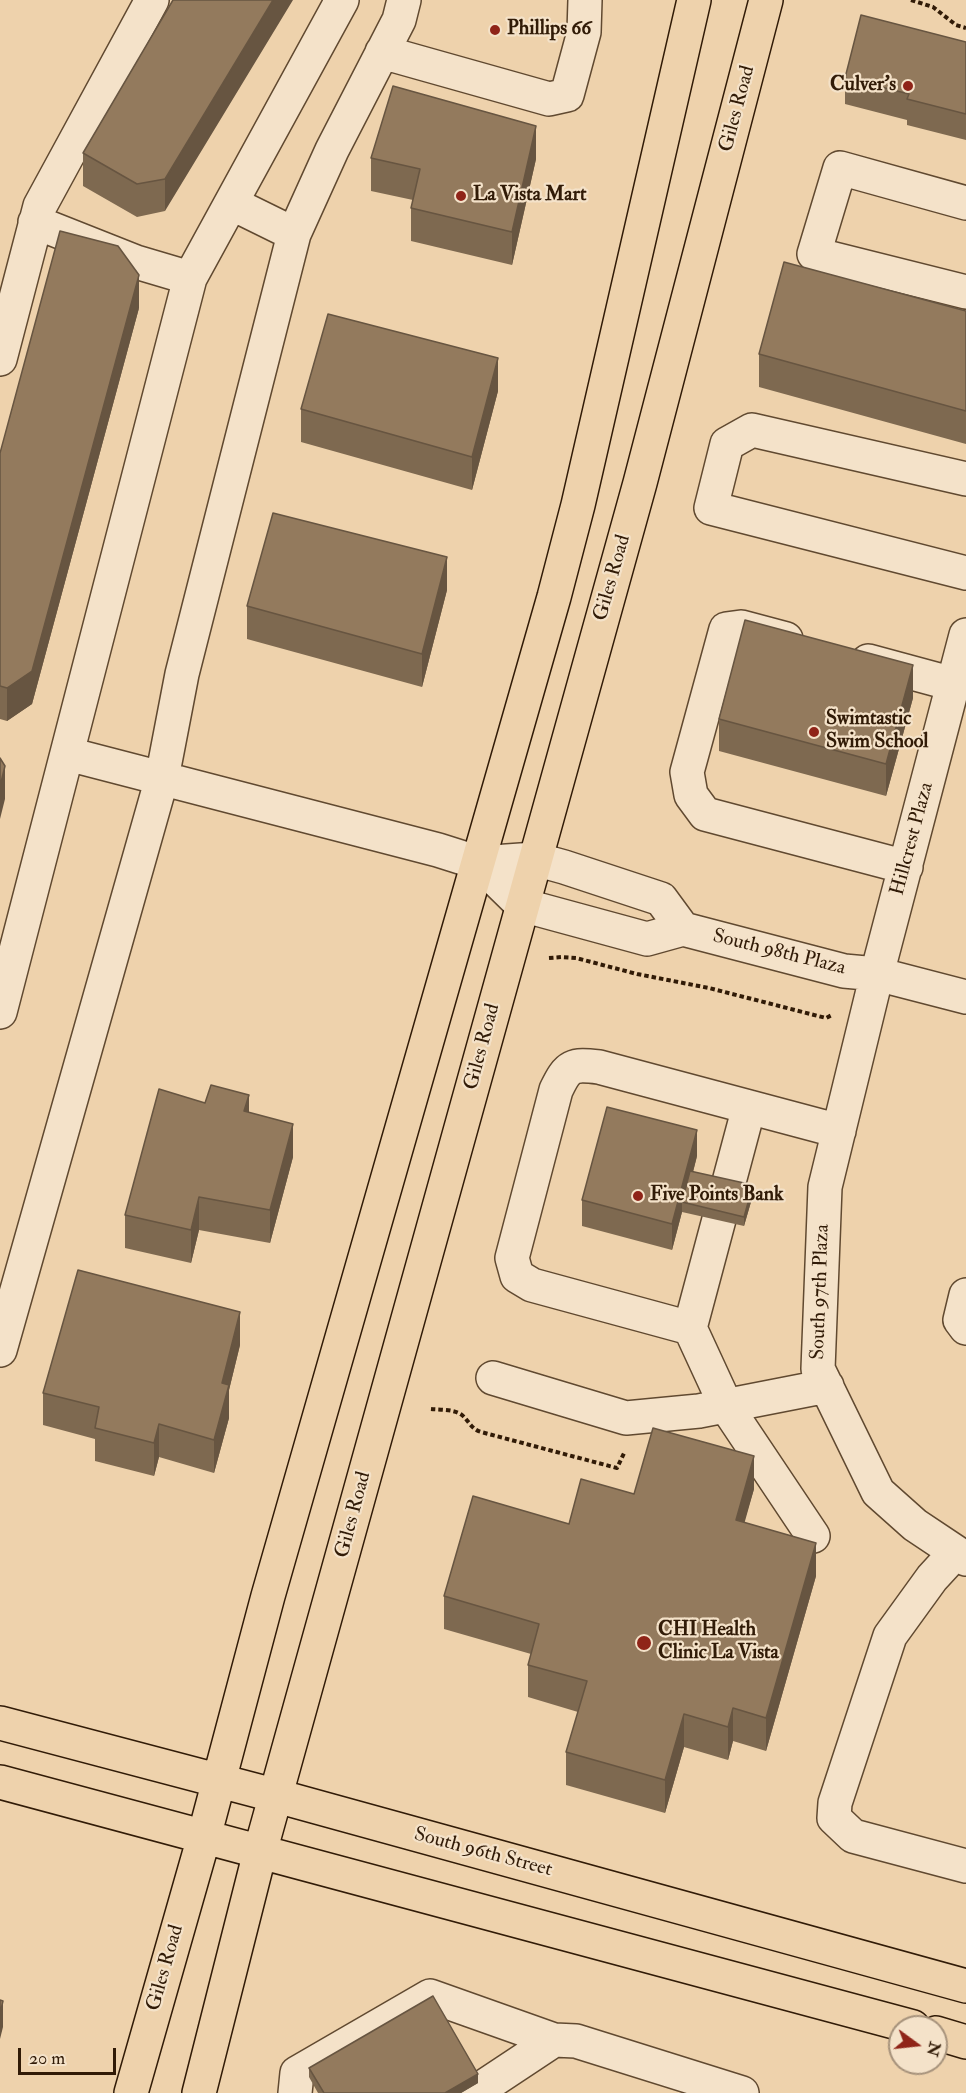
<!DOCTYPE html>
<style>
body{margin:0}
#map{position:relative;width:966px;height:2093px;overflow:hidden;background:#eed2ac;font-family:"IM FELL Double Pica",serif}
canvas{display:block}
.north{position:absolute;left:888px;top:2015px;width:60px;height:60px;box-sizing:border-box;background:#f4e2c9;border:2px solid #a6927b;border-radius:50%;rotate:105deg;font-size:16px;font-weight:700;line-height:24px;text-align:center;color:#311b07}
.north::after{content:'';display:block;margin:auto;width:21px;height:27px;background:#8f2418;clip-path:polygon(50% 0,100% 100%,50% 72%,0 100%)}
.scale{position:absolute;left:18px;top:2048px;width:98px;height:27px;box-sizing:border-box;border:3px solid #311b07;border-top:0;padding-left:8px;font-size:18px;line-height:21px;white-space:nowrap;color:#311b07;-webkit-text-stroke:4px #f4e2c9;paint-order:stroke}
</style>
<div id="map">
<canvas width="966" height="2093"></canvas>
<div class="north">N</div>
<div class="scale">20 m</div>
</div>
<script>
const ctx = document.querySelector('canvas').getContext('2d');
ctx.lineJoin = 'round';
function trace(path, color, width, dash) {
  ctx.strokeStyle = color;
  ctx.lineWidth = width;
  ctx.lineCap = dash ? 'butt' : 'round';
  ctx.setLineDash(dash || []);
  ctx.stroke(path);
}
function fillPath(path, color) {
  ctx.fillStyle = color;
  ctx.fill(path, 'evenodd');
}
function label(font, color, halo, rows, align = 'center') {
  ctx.font = font + ' "IM FELL Double Pica",serif';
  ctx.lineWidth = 4.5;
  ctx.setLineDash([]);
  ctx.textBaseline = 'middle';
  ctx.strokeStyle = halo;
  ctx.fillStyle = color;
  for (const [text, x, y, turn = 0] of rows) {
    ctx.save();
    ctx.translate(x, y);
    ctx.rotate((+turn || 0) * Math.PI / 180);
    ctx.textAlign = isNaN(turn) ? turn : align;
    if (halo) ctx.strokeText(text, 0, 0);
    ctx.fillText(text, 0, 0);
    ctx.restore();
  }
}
const minor = new Path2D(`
 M382 52 549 99 567 95 584 32 585 0
 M231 203 294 234
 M966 203 840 168 814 254 966 292
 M35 222 136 262 190 278
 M0 359 40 206 152 0
 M966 479 752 430 727 444 711 508 966 573
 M966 635 877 974 825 1187 818 1369 878 1492 915 1525 966 1559
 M786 639 741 627 726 629 687 772 691 795 705 814 906 867
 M868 661 953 684
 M68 754 438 850 479 863 535 859 564 867 661 899 683 929
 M479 863 522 905 647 939 683 929 844 971 877 974 966 997
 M0 1012 190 278 342 0
 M749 1107 690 1328 726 1406 813 1536
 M966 1295 960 1320 966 1328
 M690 1328 532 1285 517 1276 512 1258 556 1090C568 1065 572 1064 599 1067L839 1131
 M0 1350 162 778 182 674 294 234 332 150 399 20 404 0
 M493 1378 626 1418 699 1411 827 1386
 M955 1553 932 1578 890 1636 835 1803 834 1818 853 1836 966 1866
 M295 2093 297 2073 430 1996 554 2040
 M474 2093 554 2040 576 2041 742 2093`);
const major = new Path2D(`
 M0 1723 277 1796 966 1986
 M0 1782 913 2027
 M936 2033 966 2042
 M131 2093 204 1837 268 1596 554 597 578 505 694 0
 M199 2093 260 1852 640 483 766 0`);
trace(minor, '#604930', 36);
trace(major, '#311b07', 36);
trace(new Path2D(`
 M911 0 933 7 956 25 966 28
 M549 958 562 957 576 958 637 974 709 988 826 1018 832 1015
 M431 1409C441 1410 454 1409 462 1415 469 1421 471 1429 481 1432L617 1468 625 1451`), '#311b07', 4, [4.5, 3]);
trace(minor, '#f4e2c9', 33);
trace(major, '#eed2ac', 33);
fillPath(new Path2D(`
 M173 0 165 211 137 217 83 186V153Z
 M966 42V140L907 125V120L845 104V78Z
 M371 158 536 159 512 265 411 241V208L413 200 371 191Z
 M139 308 32 704 7 721 0 719V453Z
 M966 311V444L759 387V354Z
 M498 391 472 490 301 442V409Z
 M447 590 422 687 247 639V606Z
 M913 698 886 796 719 751V719Z
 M205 1103 249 1113 293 1157 270 1243 199 1230 191 1263 125 1248V1215Z
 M697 1156 693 1172 753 1195 744 1226 682 1212 672 1250 582 1226V1200Z
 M240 1345 229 1390V1418L214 1473 159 1457 154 1476 95 1461V1439L43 1425V1393Z
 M754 1489 744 1522 816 1576 766 1751 733 1741 728 1760 684 1747 665 1813 566 1785V1752L578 1712 528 1697V1665L531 1654 444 1629V1596L569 1524 634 1494Z
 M309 2068 478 2083 461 2093H318L309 2077Z`), '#7e6950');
fillPath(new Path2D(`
 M273 0H293L165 211V179Z
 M536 126V159L512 265V232Z
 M139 275V308L32 704 7 721V688Z
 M498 358V391L472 490V457Z
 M447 557V590L422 687V654Z
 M913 665V698L886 796V764Z
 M5 766V799L0 819V786Z
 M249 1095V1128L244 1111Z
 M293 1124V1157L270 1243V1210Z
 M697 1130V1156L685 1203 682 1202V1212L672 1250V1224Z
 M753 1185V1195L744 1226V1217Z
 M199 1197V1230L191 1263V1230Z
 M240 1312V1345L229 1390V1418L214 1473V1440L222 1383Z
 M159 1424V1457L154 1476V1443Z
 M754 1456V1489L736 1553V1520Z
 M816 1543V1576L766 1751V1718Z
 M733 1708V1741L728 1760V1727Z
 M684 1714V1747L665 1813V1780Z
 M3 2001V2027L0 2039V2013Z
 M478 2074V2083L461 2093H445Z`), '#675541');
const building = new Path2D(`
 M173 0H273L165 179 137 184 83 153Z
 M861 15 966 42V114L907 99 909 94 845 78Z
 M393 86 536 126 512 232 411 208 420 169 371 158Z
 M60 231 118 246 139 275 32 671 7 688 0 686V453Z
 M784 262 966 311V411L759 354Z
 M328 314 498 358 472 457 301 409Z
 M273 513 447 557 422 654 247 606Z
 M745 620 913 665 886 764 719 719Z
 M0 758 5 766 0 786Z
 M211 1085 249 1095 244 1111 293 1124 270 1210 199 1197 191 1230 125 1215 159 1089 205 1103Z
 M607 1107 697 1130 672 1224 582 1200Z
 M690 1171 753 1185 744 1217 682 1202Z
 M78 1270 240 1312 222 1383 229 1385 214 1440 159 1424 154 1443 95 1428 99 1407 43 1393Z
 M653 1428 754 1456 736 1520 816 1543 766 1718 733 1708 728 1727 684 1714 665 1780 566 1752 587 1681 528 1665 539 1624 444 1596 473 1496 569 1524 581 1479 634 1494Z
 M433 1996 478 2074 445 2093H324L309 2068Z
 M0 2000 3 2001 0 2013Z`);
fillPath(building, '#937a5d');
trace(building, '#675541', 1.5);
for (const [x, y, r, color] of [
 [495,30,6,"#8f2418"],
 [908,86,6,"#8f2418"],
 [461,196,6,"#8f2418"],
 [814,732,6,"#8f2418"],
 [638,1196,6,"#8f2418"],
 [644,1643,8,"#8f2418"]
]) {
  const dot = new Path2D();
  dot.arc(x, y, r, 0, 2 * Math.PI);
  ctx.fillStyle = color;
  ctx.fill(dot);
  trace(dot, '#f4e2c9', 2);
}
label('bold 20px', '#311b07', '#f4e2c9', [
 ["Phillips 66",507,30],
 ["Culver's",896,86,"right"],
 ["La Vista Mart",473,196],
 ["Swimtastic",826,720],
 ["Swim School",826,743],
 ["Five Points Bank",650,1196],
 ["CHI Health",658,1631],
 ["Clinic La Vista",658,1654]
], 'left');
label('20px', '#311b07', '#f4e2c9', [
 ["Giles Road",738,109,-75],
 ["Giles Road",613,578,-74],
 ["Hillcrest Plaza",913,839,-75],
 ["South 98th Plaza",779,953,14],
 ["Giles Road",483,1047,-75],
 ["South 97th Plaza",821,1292,-88],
 ["Giles Road",354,1515,-75],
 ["South 96th Street",483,1853,15],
 ["Giles Road",166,1968,-74]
]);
</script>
